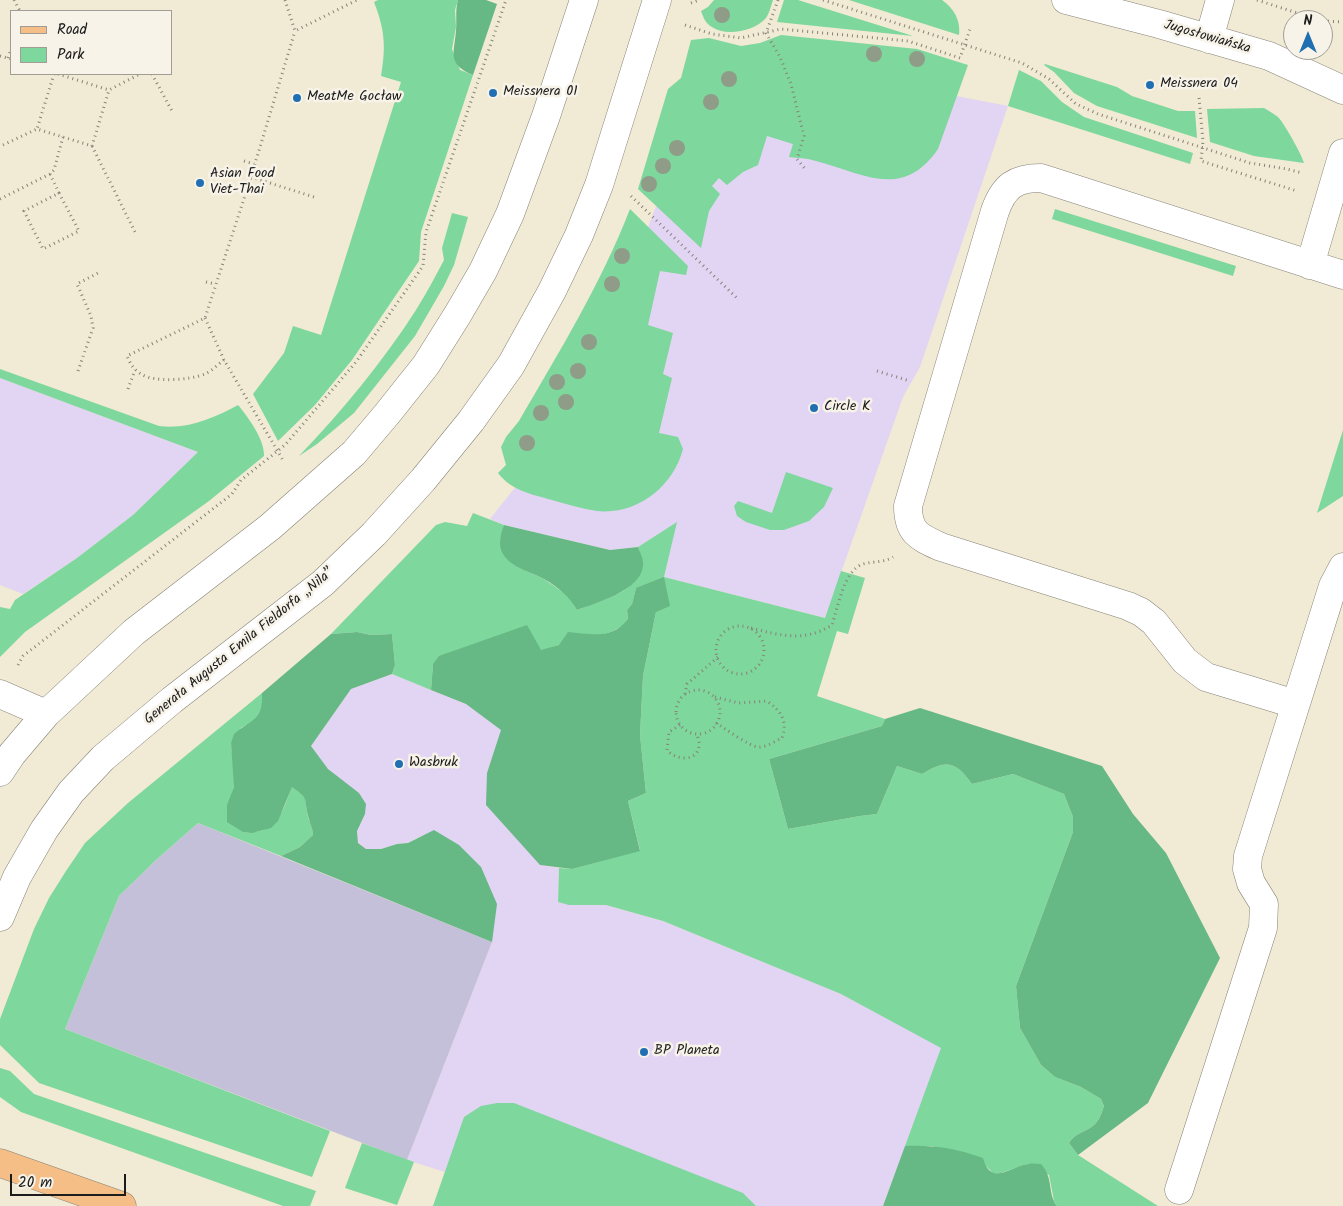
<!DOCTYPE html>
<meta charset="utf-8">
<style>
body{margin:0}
#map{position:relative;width:1343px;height:1206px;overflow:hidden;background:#f1ead4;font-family:Kalam,sans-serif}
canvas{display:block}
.legend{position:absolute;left:10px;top:10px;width:162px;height:65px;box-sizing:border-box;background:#f7f3e8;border:1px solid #9f9d96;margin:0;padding:6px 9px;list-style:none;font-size:15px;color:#1c1c1c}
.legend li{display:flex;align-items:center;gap:10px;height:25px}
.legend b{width:25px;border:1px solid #9f9d96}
.north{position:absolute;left:1283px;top:10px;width:50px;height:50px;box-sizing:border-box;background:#f7f3e8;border:1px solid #9f9d96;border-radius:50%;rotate:0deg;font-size:14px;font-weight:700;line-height:20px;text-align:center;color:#1c1c1c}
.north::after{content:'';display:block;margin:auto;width:18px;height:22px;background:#1f6fb2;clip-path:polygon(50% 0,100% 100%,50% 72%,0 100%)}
.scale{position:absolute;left:10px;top:1174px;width:116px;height:22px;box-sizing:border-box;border:2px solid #1c1c1c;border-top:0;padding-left:6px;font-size:15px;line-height:18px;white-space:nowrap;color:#1c1c1c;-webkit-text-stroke:4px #f7f3e8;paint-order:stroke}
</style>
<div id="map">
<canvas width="1343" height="1206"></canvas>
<ul class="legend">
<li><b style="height:6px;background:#f5be86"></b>Road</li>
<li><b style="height:14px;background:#7ed79c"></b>Park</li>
</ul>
<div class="north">N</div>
<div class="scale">20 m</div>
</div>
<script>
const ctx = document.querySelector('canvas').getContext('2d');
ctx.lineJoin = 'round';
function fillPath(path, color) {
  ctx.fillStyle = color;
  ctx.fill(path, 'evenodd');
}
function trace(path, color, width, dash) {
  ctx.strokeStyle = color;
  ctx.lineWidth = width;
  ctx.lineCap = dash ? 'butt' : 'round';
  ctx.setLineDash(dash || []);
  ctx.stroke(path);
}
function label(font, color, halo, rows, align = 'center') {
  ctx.font = font + ' Kalam,sans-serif';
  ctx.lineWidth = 5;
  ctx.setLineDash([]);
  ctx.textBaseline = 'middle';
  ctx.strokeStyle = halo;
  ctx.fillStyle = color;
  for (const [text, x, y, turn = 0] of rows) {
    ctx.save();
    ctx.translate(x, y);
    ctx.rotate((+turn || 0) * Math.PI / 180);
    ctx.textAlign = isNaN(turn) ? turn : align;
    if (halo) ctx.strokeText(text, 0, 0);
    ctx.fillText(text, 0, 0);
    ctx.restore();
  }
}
fillPath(new Path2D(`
 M784 40 956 96 1008 106 920 367 903 397 825 618 664 577 676 523 638 547 610 550 504 525 490 519 580 406 663 188Z
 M0 378 198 452 133 515 77 558 23 594 0 585Z
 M392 674 466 704 502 730 487 773 540 865 559 868 558 902 606 905 663 921 841 994 942 1048 883 1206H433L445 1172 407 1160 492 942 421 836 408 843 397 844 381 849H366L358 843 357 830 365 814 338 778 328 769 319 758 311 746 351 689Z`), '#e2d4f3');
fillPath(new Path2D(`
 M198 823 492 942 407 1160 65 1029 119 896 156 860Z`), '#c5c0da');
fillPath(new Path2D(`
 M378 0H458L455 10 456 27 452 49 460 70 473 75 421 232 419 261 352 360 315 405 278 441 253 394 284 353 293 326 321 335 401 82 381 76C386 47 385 30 374 2Z
 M714 0H773C771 6 769 14 766 18 755 31 726 37 712 27 706 24 703 17 701 11L708 7Z
 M784 0H798L913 36 777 22Z
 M849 0H942C954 8 961 21 959 35Z
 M781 35 917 49 968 65 938 149C902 201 863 173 816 161 807 158 798 158 789 157L793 144 767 136 758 165 743 172 727 185 719 178 712 186 720 194 709 211 701 248 638 189 668 89 681 78 691 40 709 38 741 46 760 43Z
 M1045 64 1117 87 1132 96 1178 111H1195L1197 138 1097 106 1074 93 1054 72 1044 65Z
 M1019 70 1041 81 1062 102 1084 117 1193 153 1190 164 1008 106Z
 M1264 108C1269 111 1274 114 1278 117 1284 123 1302 155 1304 163L1254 156 1210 142 1207 109Z
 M630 209 688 266 686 275 660 271 648 325 673 333 663 374 672 378 659 433 678 437 683 449C673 487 637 515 597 511 582 509 567 504 552 500 531 494 512 491 498 473L506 465 501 447 506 437 519 421C559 352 601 284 630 209Z
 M1055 209 1236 266 1233 276 1052 219Z
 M452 213 468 217 454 265 444 286 415 336 354 413 317 444 299 456C342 411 382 363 416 310 426 294 435 277 444 260L442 248Z
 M0 369 159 426C187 430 214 418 238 405 248 417 265 440 264 456L209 501 25 632 0 657V607L10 609 15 600 77 558 133 515 198 452 0 378Z
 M1343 430V496L1317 513Z
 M786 472 833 488 824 507 809 521 784 530H770L746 522 737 516 734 506 738 501 772 513Z
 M473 513 504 525 500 543 518 567 544 579 571 598 577 610C608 598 653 589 638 547L677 522 664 577 825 618 841 571 865 578 848 634 837 631 817 696 885 719 882 726 769 759 788 829 860 816 877 814 897 766 922 774C946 759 956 761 972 784L1013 774 1064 794 1073 817V832L1016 986 1020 1028 1041 1065 1055 1077 1081 1087 1101 1099 1104 1106C1102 1112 1100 1119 1095 1124 1087 1132 1074 1133 1069 1143L1078 1155 1158 1206H1057L1054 1201 1049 1175 1027 1164 1001 1173H993L985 1165 932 1146H905L941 1048 841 994 663 921 606 905H569L558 902 559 868 572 869 640 850 628 801 646 793 640 735 643 676 656 612 636 588 632 604 627 610 628 619 624 625 611 632 597 636 586 634 559 645 541 651 433 664 431 690 392 674 395 665 392 634 371 635 357 632 331 634 436 525 445 522 467 526Z
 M262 693 263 706 257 719 241 728 231 743 234 775V787L232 794 243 832C277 835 282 813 292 786 312 801 303 801 309 820 311 826 313 829 313 835L300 847 281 856 198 823 156 860 119 896 65 1029 330 1131 312 1177 39 1083 0 1045V1019L34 929 49 898 66 871 85 843 128 803Z
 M0 1068 10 1071 34 1094 316 1191 310 1206H283L21 1112 0 1097Z
 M497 1103H514L743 1193 756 1206H433L464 1117 481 1106Z
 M362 1143 414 1162 397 1205 345 1188Z`), '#7ed79c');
fillPath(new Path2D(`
 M458 0H486L497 4 473 75C447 64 454 54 456 31 457 20 455 11 458 0Z
 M504 525 610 550 638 547C640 553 644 559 643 566 641 590 597 603 577 610 570 597 558 587 544 579 529 571 501 565 500 544 500 538 502 530 504 525Z
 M664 577 670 606 656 612 643 676 640 735 646 793 628 801 640 851 572 869 540 865 486 805 487 773 501 730 466 704 431 690 433 664 439 656 527 625 541 650 559 645 568 632C591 634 612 640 628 619L627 610 632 604 636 588Z
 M357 632 371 635 392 634 395 665 392 674 351 689 311 746 328 769 359 793 366 804 365 814 357 831 358 843 366 849H381L397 844 408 843 434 830 459 845 481 867 497 904 492 942 281 856 300 847 313 835C313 828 310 825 309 819 303 800 311 800 292 787L278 821 271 828 252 833 243 832 227 822V805L234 787 231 743 234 734C253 718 263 721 262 693L331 634Z
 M920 708 1102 766 1133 814 1166 853 1220 958 1148 1103 1078 1155 1069 1143C1074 1133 1087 1132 1095 1124 1100 1119 1102 1112 1104 1106L1101 1099 1081 1087 1055 1077 1041 1065 1020 1028 1016 986 1073 832V817L1064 794 1013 774 972 784C956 761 946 759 922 774L897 766 877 814 860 816 788 829 769 759 882 726 885 719Z
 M905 1146C935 1145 954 1148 983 1158 991 1188 1012 1165 1029 1164 1032 1163 1037 1164 1041 1164 1054 1178 1047 1193 1057 1206H883Z`), '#66b884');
const minor = new Path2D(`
 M1066 0 1159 24 1269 56 1343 90
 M1209 39 1220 0
 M1310 265 1343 153
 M0 694 46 714
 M1295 704 1206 677 1185 661 1154 622 1141 612 1128 606 941 547C919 537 908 533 908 506L995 211C1004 186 1015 178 1041 178L1343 275
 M0 772 12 754 46 714 134 632 270 527 354 453 387 414 426 365 458 314 483 271 510 214 546 116 584 0
 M0 917 17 877 44 830 71 792 103 758 172 700 323 583 374 534 423 480 471 421 511 365 552 291 579 235 599 185 657 0
 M1179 1190 1263 928 1264 904 1251 883 1247 869 1248 856 1333 586 1343 567`);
const major = new Path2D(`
 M0 1163 122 1206`);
trace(minor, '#868378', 29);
trace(major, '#868378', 29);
trace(new Path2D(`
 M14 0 20 11
 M285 0 295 31 357 0
 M778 0 766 33 780 57 791 84 804 136 797 159 806 170
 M823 0 1022 63 1049 79 1076 104 1098 114 1250 163 1287 169 1302 173
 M1257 0 1319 20
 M691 3 699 0
 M1323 21 1343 22
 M685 25 712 34 741 38 781 29 908 41 960 58 970 29
 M0 56 11 59
 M171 56H173
 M8 58 11 49
 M54 74 37 129 92 146 109 90
 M58 74 109 90 140 74
 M152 74 173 113
 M1199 98 1203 141 1201 161 1297 191
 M3 145 37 129
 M92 146 136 234
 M244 161 254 164
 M50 174 59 193
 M251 177 314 197
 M59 193 79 231 43 249 24 211Z
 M631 196 739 300
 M0 199 50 174 54 170 63 137
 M206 282 215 284
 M205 318 224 360 284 462
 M224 360C218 364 212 371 205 374 190 380 155 383 141 374 133 369 130 363 127 356L205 318 251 177 295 31
 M78 371 93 328 91 316 77 284 98 273
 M877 371 910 381
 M128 389 135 370
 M716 650a24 24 0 1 1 48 0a24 24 0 1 1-48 0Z
 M751 628C782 636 805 642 832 625 838 607 844 570 863 564 874 561 883 563 893 557
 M18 665 23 656 232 494 241 480 285 445 356 362 423 266 426 232 506 0
 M676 712a22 22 0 1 1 44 0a22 22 0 1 1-44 0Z
 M685 694 687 684 718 657
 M715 697 738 703 767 701C781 711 788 721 782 738 775 741 767 747 759 747 750 747 726 729 716 723
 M680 725 669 732 667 750C675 760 698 763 699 745 700 742 697 737 697 733`), '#868378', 3, [1, 4]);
trace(minor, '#fff', 28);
trace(major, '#f5be86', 28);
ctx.fillStyle = '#8f9c88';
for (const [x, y] of [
 [722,15],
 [874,54],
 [917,59],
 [729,79],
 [711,102],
 [677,148],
 [663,166],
 [649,184],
 [622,256],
 [612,284],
 [589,342],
 [578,371],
 [557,382],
 [566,402],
 [541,413],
 [527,443]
]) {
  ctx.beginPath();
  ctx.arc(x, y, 8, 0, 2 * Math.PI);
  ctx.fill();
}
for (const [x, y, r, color] of [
 [1150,85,5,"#1f6fb2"],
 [493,93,5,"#1f6fb2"],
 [297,98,5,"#1f6fb2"],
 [200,183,5,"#1f6fb2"],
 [814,408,5,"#1f6fb2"],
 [399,764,5,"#1f6fb2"],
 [644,1052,5,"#1f6fb2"]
]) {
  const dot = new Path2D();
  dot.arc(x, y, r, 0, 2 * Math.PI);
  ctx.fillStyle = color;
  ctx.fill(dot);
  trace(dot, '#f7f3e8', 2);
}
label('14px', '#1c1c1c', '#f7f3e8', [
 ["Jugosłowiańska",1207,38,16],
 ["Generała Augusta Emila Fieldorfa „Nila”",240,647,-39]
]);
label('14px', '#1c1c1c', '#f7f3e8', [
 ["Meissnera 04",1160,85],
 ["Meissnera 01",503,93],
 ["MeatMe Gocław",307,98],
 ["Asian Food",210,175],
 ["Viet-Thai",210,191],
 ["Circle K",824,408],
 ["Wasbruk",409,764],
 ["BP Planeta",654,1052]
], 'left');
</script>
